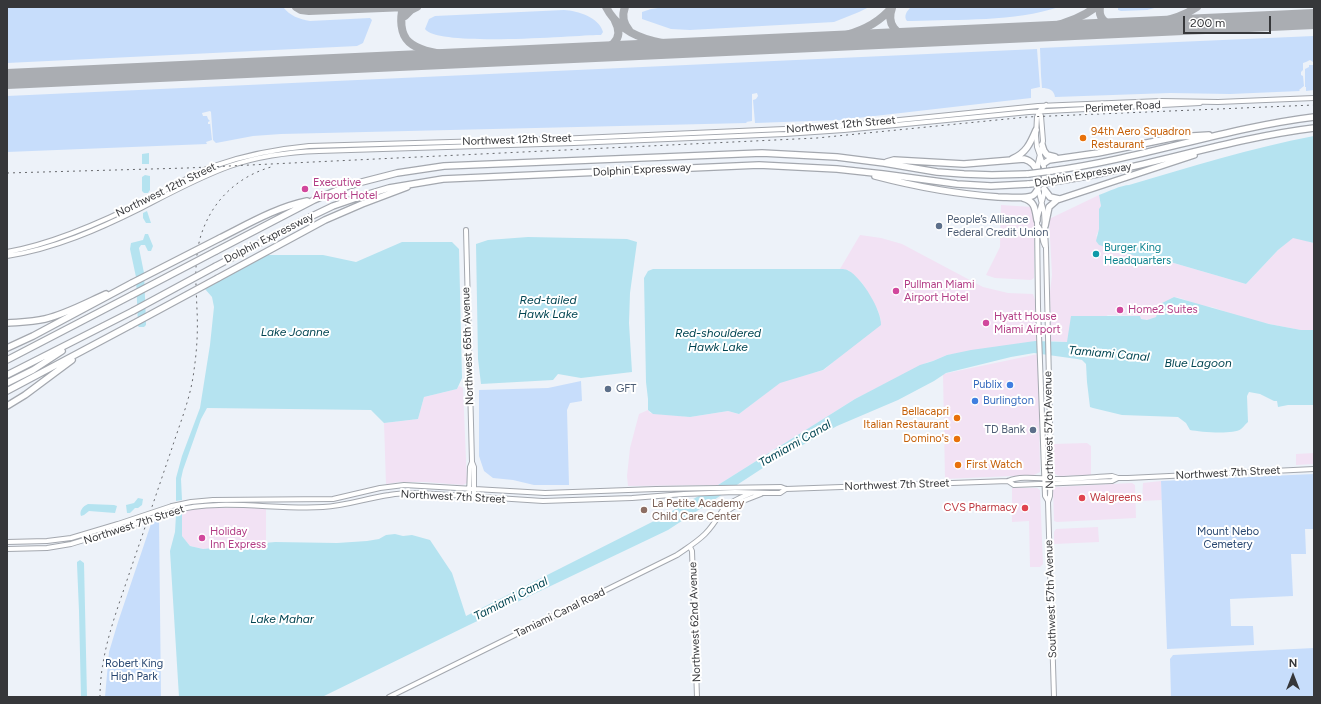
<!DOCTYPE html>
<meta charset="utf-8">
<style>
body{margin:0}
#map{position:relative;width:1321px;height:704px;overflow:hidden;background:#edf2f9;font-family:Figtree,sans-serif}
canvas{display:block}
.frame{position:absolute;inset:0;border:8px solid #36373a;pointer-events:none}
.north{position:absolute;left:1273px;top:656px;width:40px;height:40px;-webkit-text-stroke:3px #fff;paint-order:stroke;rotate:0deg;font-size:11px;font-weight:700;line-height:16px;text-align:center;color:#36373a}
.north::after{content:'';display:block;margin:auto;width:14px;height:18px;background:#36373a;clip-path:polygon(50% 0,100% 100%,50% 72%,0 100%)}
.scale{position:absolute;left:1183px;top:16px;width:88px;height:18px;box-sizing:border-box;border:2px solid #36373a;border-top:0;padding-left:5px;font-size:12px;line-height:14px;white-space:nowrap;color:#36373a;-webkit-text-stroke:3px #fff;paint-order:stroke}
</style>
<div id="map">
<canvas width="1321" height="704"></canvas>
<div class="frame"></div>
<div class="north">N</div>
<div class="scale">200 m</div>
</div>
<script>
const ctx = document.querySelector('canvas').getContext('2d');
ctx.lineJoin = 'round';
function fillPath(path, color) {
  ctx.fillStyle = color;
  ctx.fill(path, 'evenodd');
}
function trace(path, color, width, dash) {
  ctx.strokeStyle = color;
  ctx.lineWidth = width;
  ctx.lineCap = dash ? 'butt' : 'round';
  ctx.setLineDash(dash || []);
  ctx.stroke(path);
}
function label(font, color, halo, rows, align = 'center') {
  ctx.font = font + ' Figtree,sans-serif';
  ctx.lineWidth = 4;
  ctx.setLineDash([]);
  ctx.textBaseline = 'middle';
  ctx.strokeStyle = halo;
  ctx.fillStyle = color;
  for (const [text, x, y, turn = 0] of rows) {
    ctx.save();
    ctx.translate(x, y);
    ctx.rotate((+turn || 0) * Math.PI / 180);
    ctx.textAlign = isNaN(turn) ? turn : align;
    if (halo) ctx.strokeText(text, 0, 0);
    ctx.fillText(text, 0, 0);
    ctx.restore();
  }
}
fillPath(new Path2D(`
 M1099 195 1101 206 1099 209V230L1096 236 1145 259H1160L1246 284 1278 250 1293 237 1314 243V330H1301L1269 324 1240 317 1212 307 1202 306 1180 298 1174 297 1161 304 1156 317 1148 320 1141 319 1140 316 1108 315 1067 342 1051 341 1050 292 1052 275 1049 219Z
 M1001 205 1032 207 1034 213V278L1031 280 995 278 986 275 1000 247Z
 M860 235 881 238 902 244 983 287 1008 293 1033 294 1035 300 1037 341 947 355 933 361 928 362 855 399 718 485 628 486 627 476 630 448 639 414 648 410 650 413 690 417 728 411 739 414 780 382 824 370 881 320 878 311 862 283 848 270 840 269Z
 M1038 354 1040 472 1034 475 945 479 943 374Z
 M459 386 463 388 467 483 463 485 425 482H400L386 484 384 423 418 419 424 397 457 389Z
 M1087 443 1091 446V475L1059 476 1055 474 1053 444Z
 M1314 453V464L1296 465V454Z
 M1161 481 1162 500 1142 501 1143 483Z
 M1132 483 1135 485 1136 518 1057 522 1054 521 1053 490 1055 487Z
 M1012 488H1037L1040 490 1043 564 1040 567H1030L1029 521 1012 522Z
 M260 507 266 508V543L203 549 190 546 182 536V511L203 508Z
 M1098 527 1099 542 1054 544V532L1056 529Z`), '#f2e2f4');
fillPath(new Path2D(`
 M7 7H283C290 16 299 19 310 21L370 18 372 20 363 43 357 46 7 63Z
 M665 7H869L859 12 834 22 690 30 671 29 642 19V12L651 9Z
 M911 7H1059C1014 22 959 19 912 21H907C903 16 907 11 911 7Z
 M1118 7H1158L1147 10 1121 11 1118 10Z
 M564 10C578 11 599 17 603 32L601 35H596C570 36 438 47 425 29L429 19 435 16Z
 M1314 36V90L1306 91V87H1305V69L1309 67V65H1313V62L1310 60 1306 62 1303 63V70L1301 72V75L1303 76 1304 86 1299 90 1300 91 1230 94 1170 93 1055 97C1054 90 1049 88 1042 88L1041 75 1040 48Z
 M1037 49 1040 87 1031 89V98L840 120 755 123 753 100 756 99 758 96 757 93 752 94V121L746 122 747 123 281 134 253 136 216 143 213 140 211 112 210 111 202 113 203 116H207L208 119 210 121 208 122V124H210V122L212 140 206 142 207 144 7 152V96Z
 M581 381 582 401 570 403 567 410 569 485H534L513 480 493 478 484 471 479 456V390L548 388Z
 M1314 474V529H1305L1306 554H1291L1293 596 1230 599 1231 626H1253L1254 645 1167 649 1161 481Z
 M159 519 161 697H105L109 652 118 622 152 521Z
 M1314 648V697H1171L1170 659 1173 655Z`), '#c7ddfb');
fillPath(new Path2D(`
 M1314 136V243L1293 238 1278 250 1246 284 1160 259H1145L1099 245 1096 241 1099 229V209L1101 206 1099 195C1107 192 1122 185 1129 185 1190 167 1251 148 1314 136Z
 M149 153V164H142V154Z
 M145 175 150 176V190L148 193H144L142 191V177Z
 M147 211 151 223H146L143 218V213Z
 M145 234H148L153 246 151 251H148L145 245H141L139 248 144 273 146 322V325L144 327H139L138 326 136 277 130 249 131 243 143 240Z
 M528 237 627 239 637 242 630 293 629 323 632 372 581 378 558 374 553 380 481 384 478 359 476 244 488 240Z
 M402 242H452L459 249 462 378 457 389 424 397 418 419 384 423 371 410 207 408 201 419 183 470 181 479 182 500 176 501V478L182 456 200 408 210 345 214 307 212 297 205 289 263 255H323L356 262Z
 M653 269H840C843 269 846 269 849 271 862 278 882 311 881 325L823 370 780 383 739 414 728 411 690 417 653 414 648 410V399L646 382 644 278 648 271Z
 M1174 297 1269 324 1301 330H1314V405H1288L1278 407 1277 401H1274L1260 394 1249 392 1247 396 1248 422C1245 424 1244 427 1241 429 1233 435 1200 432 1190 430L1186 423 1178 417 1122 415 1093 408 1090 407 1087 382 1086 364 1082 360 1077 359 1034 353 1011 357 946 373 934 381 898 400 837 426 772 462 668 530 469 625 322 697H179L170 551 175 532 176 515 182 513V536L190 546 203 549 275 542 337 543 367 541 379 539 386 535 395 534 403 536 412 535 430 540 452 573 466 616 658 519 718 485 855 399 920 365 933 361 947 355 971 350 1035 341 1067 342 1071 316H1140L1141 319 1147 320 1156 317 1160 304Z
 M138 498 143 499 142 505 138 508H135L130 513H127L126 505 134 503Z
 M88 504 114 505 117 506 115 513 89 511 84 515 81 516C79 511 83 506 88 504Z
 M80 560 84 563 87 697H81L79 611 77 564V562Z`), '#b5e3f0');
fillPath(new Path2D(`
 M774 449 780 460 776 463 769 452Z`), '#edf2f9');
trace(new Path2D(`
 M296 7 301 10 309 11 407 7
 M403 7C400 18 400 34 409 42 429 60 489 56 516 56
 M606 7C629 52 693 45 735 46
 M625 7C622 15 623 23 629 30
 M1100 7C1098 18 1105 23 1114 27
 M892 8C886 24 896 35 912 38
 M405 16 411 10 417 7
 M1082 30C1117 27 1167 28 1197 7
 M983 34C1022 31 1064 31 1096 7
 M772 44C813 40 864 42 892 7
 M591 53C608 50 626 41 615 21`), '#aaadb2', 8);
trace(new Path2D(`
 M7 79 1314 19`), '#aaadb2', 20);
const secondary = new Path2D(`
 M1046 105 1040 110 1037 117 1036 136 1037 147 1044 167V194L1037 220 1038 307 1044 470 1045 496 1048 501
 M1039 111 1041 116 1043 141 1038 163V189L1044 212 1046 248 1051 470 1050 496 1048 502 1054 697
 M1038 226C1043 232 1041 239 1045 246
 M466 230 472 462 474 467V497
 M7 252C54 244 109 219 152 197 172 187 193 174 214 166 245 155 277 149 309 146L557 139 830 127 1038 106 1161 101 1218 102 1314 98
 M7 256C54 249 99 229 141 208 170 193 199 177 230 166 259 156 289 152 319 151L574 143 785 134 844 130 1029 112 1200 103
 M1008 481 1014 485 1112 481 1118 478H1128L1314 469
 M469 496 470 467 472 462
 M172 506 191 502 213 500 333 499 380 488 404 485 545 493 656 489 781 487 786 489 1008 481C1022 475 1041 479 1057 479 1075 479 1094 477 1112 476L1118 478
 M172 511C222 498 273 510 323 507 346 506 367 498 389 495 399 493 409 493 419 493L543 501 632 498 684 494 735 492 770 493H780L786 489
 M721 514 724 513 743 501 761 494
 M7 542 47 541 71 538 118 524
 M690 547 692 551 697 697
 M7 549 47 548 71 544 120 529
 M389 697 677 555C687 548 697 542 705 534 712 527 717 519 722 511 728 502 742 497 752 493`);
const highway = new Path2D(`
 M1042 145 1044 151 1047 155 1055 157
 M1012 159C1026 153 1030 144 1036 130
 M887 162 894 160 964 164 1024 159C1032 161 1035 166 1038 173
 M1043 164 1049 160 1098 153 1176 137 1209 135
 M1051 171C1140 159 1225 128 1314 117
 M875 176C917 187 955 194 998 197 1007 197 1024 199 1032 196 1035 195 1036 192 1038 189
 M1051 182C1140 170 1225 139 1314 128
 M1044 189 1050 197 1059 199
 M1023 198C1035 201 1035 209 1037 220
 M1045 226 1049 207 1057 200 1194 155
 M220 238C248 224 277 207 307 201
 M216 251 314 200 340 189 358 183 397 173 444 166 762 153 837 157 884 163 937 172 964 174 992 175 1028 174
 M216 266 308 218 333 206 362 196 389 188 443 179 759 165 837 169 883 174 957 184 991 186 1029 184
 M218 278 325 220 362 204 407 187
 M7 323C20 322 32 322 45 319 66 314 86 303 106 294
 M7 348 33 336 132 283
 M7 360 132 295
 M7 375 133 311
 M7 383 33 370 62 351
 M7 391 131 325
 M7 406 25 395 72 360`);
trace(secondary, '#a4a8af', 6);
trace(highway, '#a4a8af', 8);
trace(secondary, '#fff', 4);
trace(highway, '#fff', 5.5);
trace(new Path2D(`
 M7 173 187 168 817 138 1027 117 1314 105
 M100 697C100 659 112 624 124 589 140 542 156 495 172 448 180 423 191 397 194 370 197 350 198 330 197 310 196 282 193 253 204 227 216 197 240 176 271 167`), '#66686c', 1, [2, 4]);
const secondaryBridge = new Path2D(`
 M118 524 172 506
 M120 529 172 511`);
const highwayBridge = new Path2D(`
 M1028 174 1051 171
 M1029 184 1051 182
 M132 283 220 238
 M132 295 216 251
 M133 311 216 266
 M131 325 218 278`);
trace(secondaryBridge, '#a4a8af', 6, []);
trace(highwayBridge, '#a4a8af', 8, []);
trace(secondaryBridge, '#fff', 4);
trace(highwayBridge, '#fff', 5.5);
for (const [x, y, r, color] of [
 [1083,138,4,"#e8710a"],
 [305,189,4,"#d1479c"],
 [939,226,4,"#5c6f8a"],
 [1096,254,4,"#0f9aa8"],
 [896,291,4,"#d1479c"],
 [1120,310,4,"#d1479c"],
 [986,323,4,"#d1479c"],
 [1010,385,4,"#3f7fe0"],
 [608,389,4,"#5c6f8a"],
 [975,401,4,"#3f7fe0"],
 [957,418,4,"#e8710a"],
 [1033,430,4,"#5c6f8a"],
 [957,439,4,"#e8710a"],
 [958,465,4,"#e8710a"],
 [1082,498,4,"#e0444e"],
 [1025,508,4,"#e0444e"],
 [644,510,4,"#8d6e63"],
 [202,538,4,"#d1479c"]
]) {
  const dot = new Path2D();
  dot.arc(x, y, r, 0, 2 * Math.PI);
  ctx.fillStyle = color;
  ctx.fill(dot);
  trace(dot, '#fff', 1.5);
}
label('11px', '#36373a', '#fff', [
 ["Perimeter Road",1123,107,-3],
 ["Northwest 12th Street",841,125,-5],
 ["Northwest 12th Street",517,140,-2],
 ["Dolphin Expressway",642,170,-3],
 ["Dolphin Expressway",1083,175,-10],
 ["Northwest 12th Street",166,190,-26],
 ["Dolphin Expressway",269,238,-27],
 ["Northwest 65th Avenue",468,346,-92],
 ["Northwest 57th Avenue",1049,430,-91],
 ["Northwest 7th Street",1228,473,-3],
 ["Northwest 7th Street",897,485,-2],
 ["Northwest 7th Street",453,497,3],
 ["Northwest 7th Street",134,525,-18],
 ["Southwest 57th Avenue",1051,599,-92],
 ["Tamiami Canal Road",560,613,-26],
 ["Northwest 62nd Avenue",695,622,-92]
]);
label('11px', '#c56008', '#fff', [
 ["94th Aero Squadron",1091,132],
 ["Restaurant",1091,145],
 ["Bellacapri",949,412,"right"],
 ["Italian Restaurant",949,425,"right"],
 ["Domino's",949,439,"right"],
 ["First Watch",966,465]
], 'left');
label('11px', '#b23c85', '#fff', [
 ["Executive",313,183],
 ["Airport Hotel",313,196],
 ["Pullman Miami",904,285],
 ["Airport Hotel",904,298],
 ["Home2 Suites",1128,310],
 ["Hyatt House",994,317],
 ["Miami Airport",994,330],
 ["Holiday",210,532],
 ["Inn Express",210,545]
], 'left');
label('11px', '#4e5e75', '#fff', [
 ["People’s Alliance",947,220],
 ["Federal Credit Union",947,233],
 ["GFT",616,389],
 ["TD Bank",1025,430,"right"]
], 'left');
label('11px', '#0d838f', '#fff', [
 ["Burger King",1104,248],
 ["Headquarters",1104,261]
], 'left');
label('11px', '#366cbe', '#fff', [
 ["Publix",1002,385],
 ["Burlington",983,401,"left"]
], 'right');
label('11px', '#be3a42', '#fff', [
 ["Walgreens",1090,498],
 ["CVS Pharmacy",1017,508,"right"]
], 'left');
label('11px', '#785e54', '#fff', [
 ["La Petite Academy",652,504],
 ["Child Care Center",652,517]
], 'left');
label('11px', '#274670', '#fff', [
 ["Mount Nebo",1228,532],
 ["Cemetery",1228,545],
 ["Robert King",134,664],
 ["High Park",134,677]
]);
label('italic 12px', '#004451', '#fff', [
 ["Red-tailed",548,300],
 ["Hawk Lake",548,314],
 ["Lake Joanne",295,332],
 ["Red-shouldered",718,333],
 ["Hawk Lake",718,347],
 ["Tamiami Canal",1109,354,5],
 ["Blue Lagoon",1198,363],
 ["Tamiami Canal",795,444,-30],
 ["Tamiami Canal",511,599,-27],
 ["Lake Mahar",282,619]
]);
</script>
